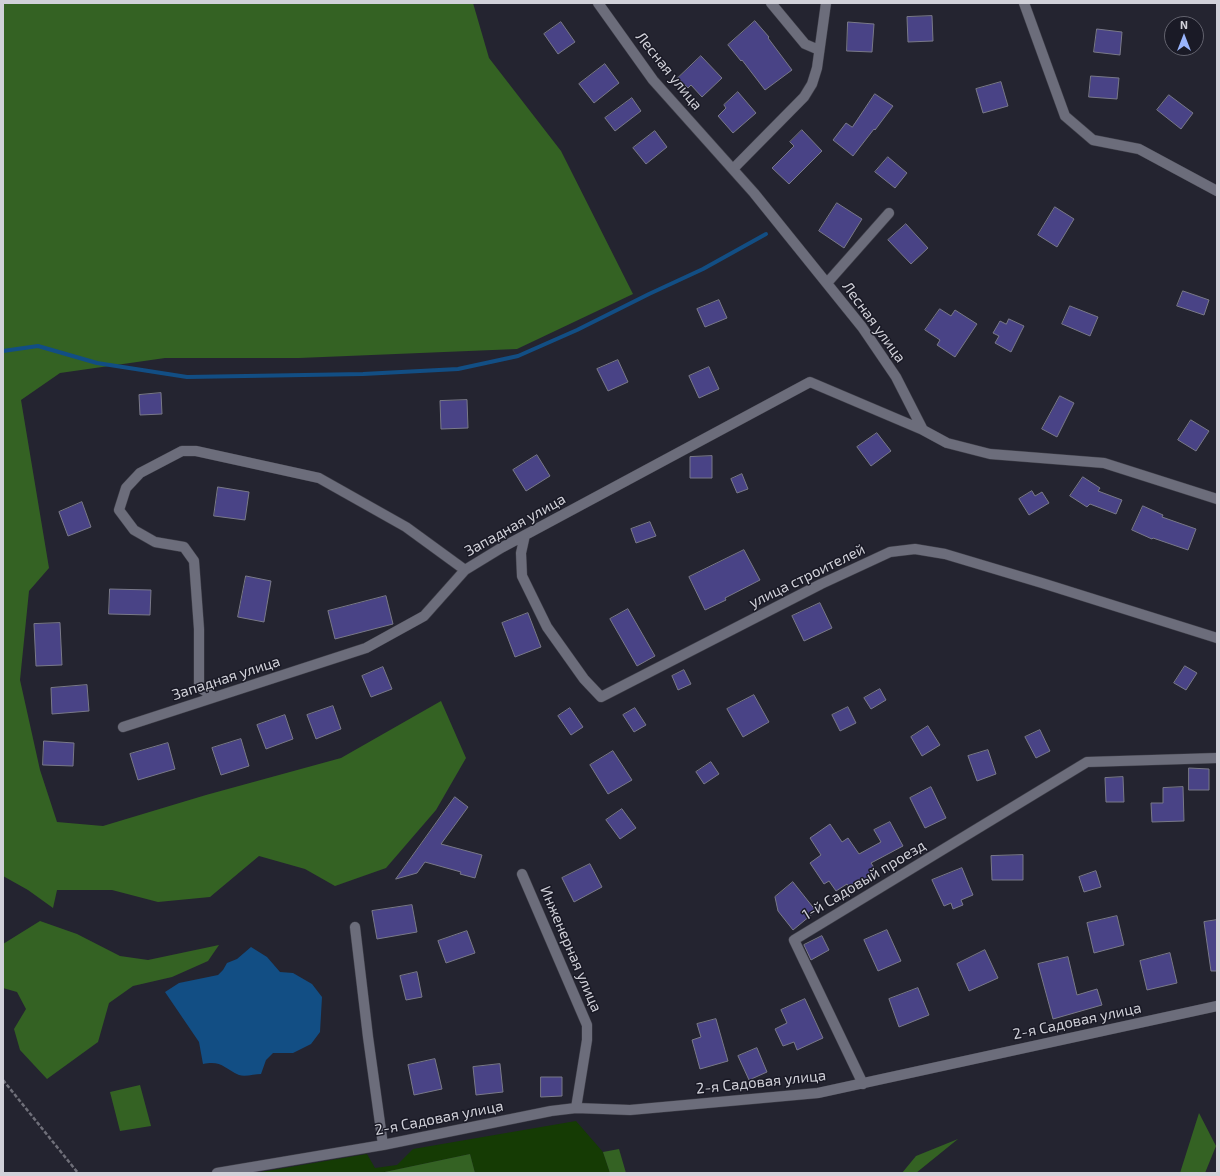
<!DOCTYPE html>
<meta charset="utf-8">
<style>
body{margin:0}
#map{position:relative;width:1220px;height:1176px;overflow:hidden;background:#242430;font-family:"Exo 2",sans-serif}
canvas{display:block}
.frame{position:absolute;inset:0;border:4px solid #d1d1d9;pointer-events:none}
.north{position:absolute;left:1164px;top:16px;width:40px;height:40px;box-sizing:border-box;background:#1a1a26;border:1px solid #63636e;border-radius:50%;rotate:0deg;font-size:11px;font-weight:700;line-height:16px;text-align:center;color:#d1d1d9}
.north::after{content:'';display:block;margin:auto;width:14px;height:18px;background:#9ab5fd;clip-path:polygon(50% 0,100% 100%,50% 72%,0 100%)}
</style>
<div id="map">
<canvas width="1220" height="1176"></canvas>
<div class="frame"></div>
<div class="north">N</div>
</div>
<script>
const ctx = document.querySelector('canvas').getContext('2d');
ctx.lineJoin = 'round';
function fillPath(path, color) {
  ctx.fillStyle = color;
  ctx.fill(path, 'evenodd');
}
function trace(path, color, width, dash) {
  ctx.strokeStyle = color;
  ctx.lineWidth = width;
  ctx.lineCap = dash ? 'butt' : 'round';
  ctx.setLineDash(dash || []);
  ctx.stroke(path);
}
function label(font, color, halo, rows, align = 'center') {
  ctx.font = font + ' "Exo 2",sans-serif';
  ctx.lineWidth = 3;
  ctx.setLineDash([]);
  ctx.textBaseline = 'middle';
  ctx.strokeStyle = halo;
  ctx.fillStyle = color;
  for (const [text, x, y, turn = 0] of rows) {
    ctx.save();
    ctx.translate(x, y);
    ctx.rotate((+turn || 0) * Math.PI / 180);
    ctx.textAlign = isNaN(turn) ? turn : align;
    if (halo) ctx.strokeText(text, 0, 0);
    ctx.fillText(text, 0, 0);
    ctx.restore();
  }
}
fillPath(new Path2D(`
 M576 1121 603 1152 610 1173H475L470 1154 380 1173H255L367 1154 375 1168 397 1165 413 1149Z`), '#153b04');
fillPath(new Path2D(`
 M3 3H473L489 58 561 151 633 294 517 349 299 358H165L60 373 21 400 49 568 29 591 20 680 40 770 57 822 103 826 206 795 341 758 441 701 466 758 436 810 386 868 335 886 305 869 259 856 210 897 158 902 112 890H57L53 908 28 890 3 876Z
 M40 921 77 934 120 956 148 960 219 945 208 961 172 977 133 986 109 1003 98 1042 47 1079 20 1050 14 1029 26 1009 17 992 3 988V944Z
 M140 1085 151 1126 120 1131 110 1092Z
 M1199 1113 1216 1146 1205 1173H1180Z
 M958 1139 916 1173H902L916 1156Z
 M619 1149 626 1173H610L603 1152Z
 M470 1154 475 1173H380Z`), '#346223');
fillPath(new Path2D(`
 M251 947 267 957 280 972 293 973 312 984 322 997 320 1032 311 1044 293 1053H273L266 1060 261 1074C255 1074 245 1077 239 1075 224 1068 221 1060 203 1064L199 1042 165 992 179 983 218 975 223 970 227 963 237 959Z`), '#124e84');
trace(new Path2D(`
 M3 351 38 346 97 363 187 377 363 374 458 369 518 356 577 330 649 294 703 269 766 234`), '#124e84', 4);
const building = new Path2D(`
 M932 16 933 41 908 42 907 17Z
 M755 21 769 37 768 38 792 70 765 90 742 60 741 61 728 45Z
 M561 22 575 42 558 54 544 34Z
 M848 22 874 24 872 52 847 51Z
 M1097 29 1122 32 1120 55 1094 52Z
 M701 56 722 78 702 97 691 85 688 88 678 78Z
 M605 64 619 83 594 103 579 84Z
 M1091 76 1119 78 1117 99 1089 97Z
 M1001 82 1008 106 983 113 976 89Z
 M738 92 756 113 733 133 718 116 726 108 724 105Z
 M875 94 893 106 875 130 874 129 853 156 833 140 846 123 852 127Z
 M1169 95 1193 113 1181 129 1157 110Z
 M632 98 641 111 615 131 605 118Z
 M802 130 822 151 789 184 772 168 794 146 790 142Z
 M655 131 667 147 646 164 633 148Z
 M888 157 907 173 895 188 875 172Z
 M837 203 862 219 844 248 819 231Z
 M1055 207 1074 219 1057 247 1038 235Z
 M906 224 928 248 911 264 888 240Z
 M1183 291 1209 300 1204 315 1177 306Z
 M719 300 727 318 705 327 697 309Z
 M1070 306 1098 317 1090 336 1062 324Z
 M940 309 951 316 955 310 977 324 955 357 937 345 940 340 925 330Z
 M1009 319 1024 326 1011 352 995 343 999 336 993 333 1000 321 1006 324Z
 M618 360 628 382 608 391 597 369Z
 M709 367 719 389 699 398 689 376Z
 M161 393 162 414 140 415 139 395Z
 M1060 396 1074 403 1057 437 1042 429Z
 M467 400 468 428 441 429 440 401Z
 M1191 420 1209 431 1196 451 1178 440Z
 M877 433 891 451 871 466 857 447Z
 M537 455 550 476 526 491 513 470Z
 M712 456V478H690V457Z
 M742 474 748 489 737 493 731 479Z
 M1083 477 1100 488 1098 491 1122 500 1116 514 1090 504 1087 507 1070 496Z
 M218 487 249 492 245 520 214 516Z
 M1032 491 1035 496 1042 492 1049 503 1029 515 1019 499Z
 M82 502 91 527 68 536 59 512Z
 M1143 506 1163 515 1162 517 1196 529 1188 550 1153 538 1152 539 1132 530Z
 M650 522 656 536 636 543 631 529Z
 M744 550 760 580 725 598 726 600 705 610 689 577Z
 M246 576 271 581 264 622 238 617Z
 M110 589 151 590 150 615 109 614Z
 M386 596 393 624 335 639 328 611Z
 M820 603 832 628 804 641 792 616Z
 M628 609 655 656 637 666 610 619Z
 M528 613 541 647 515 657 502 623Z
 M60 623 62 665 36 666 34 624Z
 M1185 666 1197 673 1186 690 1174 683Z
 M383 667 392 689 371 697 362 676Z
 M684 670 691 684 678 690 672 676Z
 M87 685 89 711 52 714 51 688Z
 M880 689 886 700 871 709 864 698Z
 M754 695 769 722 743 737 727 709Z
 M333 706 341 729 316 739 307 715Z
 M848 707 856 723 840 731 832 715Z
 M570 708 583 727 571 735 558 716Z
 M635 708 646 725 634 732 623 715Z
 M285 715 293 739 266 749 257 725Z
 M928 726 940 745 922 756 911 737Z
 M1040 730 1050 751 1036 758 1025 737Z
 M241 739 249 766 221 775 212 748Z
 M44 741 74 743 73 766 43 765Z
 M168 743 175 769 138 780 130 754Z
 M988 750 996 774 977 781 968 756Z
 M613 751 632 780 608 794 590 765Z
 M711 762 719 774 704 784 696 772Z
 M1189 768 1209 769V790H1189Z
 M1123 777 1124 802H1106L1105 778Z
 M931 787 946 818 925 828 910 798Z
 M1183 787 1184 821 1152 822 1151 803H1163V788Z
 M455 797 468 807 441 844 482 855 475 878 460 874 461 872 425 862 417 873 396 879Z
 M622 809 636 828 620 839 606 820Z
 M890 822 903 846 871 863 877 872 850 890 847 884 836 891 829 881 824 884 810 863 821 855 810 838 830 824 842 842 848 838 859 854 881 842 874 830Z
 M1023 855V880H992L991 856Z
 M590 864 602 887 574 902 562 878Z
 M962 868 973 895 961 900 963 905 953 909 951 903 944 906 932 880Z
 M1096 871 1101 887 1084 892 1079 877Z
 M793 882 816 911 793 930 778 911 775 897Z
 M412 905 417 932 377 939 372 911Z
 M1117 916 1124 945 1094 953 1087 923Z
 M1217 920V971H1211L1204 922Z
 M887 930 901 961 878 971 864 940Z
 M467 931 475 953 446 963 438 941Z
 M822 936 829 950 811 960 804 945Z
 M985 950 998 978 969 991 957 964Z
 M1170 953 1177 983 1147 990 1140 961Z
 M1068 957 1077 995 1097 989 1102 1005 1053 1019 1038 964Z
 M417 972 422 997 406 1000 400 976Z
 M918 988 929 1015 899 1027 889 999Z
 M805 999 823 1038 797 1050 794 1042 783 1046 775 1029 787 1023 781 1010Z
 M716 1019 728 1061 700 1069 692 1040 701 1037 697 1024Z
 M757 1048 767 1072 749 1080 738 1056Z
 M435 1059 442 1089 414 1095 408 1065Z
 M500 1064 503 1092 476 1095 473 1067Z
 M541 1077H562V1096L541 1097Z`);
fillPath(building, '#494386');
trace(building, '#797988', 1);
const minor = new Path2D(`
 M598 3 653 80 754 193 862 327 896 377 923 430 947 443 990 454 1104 463 1217 499
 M771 3 805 44 819 50
 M1024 3 1065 116 1093 140 1139 149 1217 191
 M733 169 804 97 812 84 817 68 826 3
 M827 283 889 213
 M525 535 521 553 522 576 547 627 584 679 601 697 821 584 890 552 915 549 945 554 1042 583 1217 638
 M214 697 199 687V629L194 561 184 547 155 542 134 530 119 510 126 488 140 473 182 451H196L319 478 406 527 465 570
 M123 727 366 648 424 616 465 570 501 548 810 382 923 430
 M522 874 587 1025V1040L576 1108
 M355 927 368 1037 383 1145
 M863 1084 794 940 1087 762 1217 758
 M217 1173 383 1145 551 1111 576 1108 630 1110 818 1093 1217 1006`);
trace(minor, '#40404a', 11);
trace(new Path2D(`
 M3 1080 78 1173`), '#6f6f79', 2.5, [4, 2]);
trace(minor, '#6c6d7b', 10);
label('15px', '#d1d1d9', '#1a1a26', [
 ["Лесная улица",669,71,51],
 ["Лесная улица",874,322,54],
 ["Западная улица",515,525,-29],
 ["улица строителей",807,576,-26],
 ["Западная улица",226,678,-18],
 ["1-й Садовый проезд",864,880,-31],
 ["Инженерная улица",571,949,67],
 ["2-я Садовая улица",1077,1021,-12],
 ["2-я Садовая улица",761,1082,-6],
 ["2-я Садовая улица",439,1118,-11]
]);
</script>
